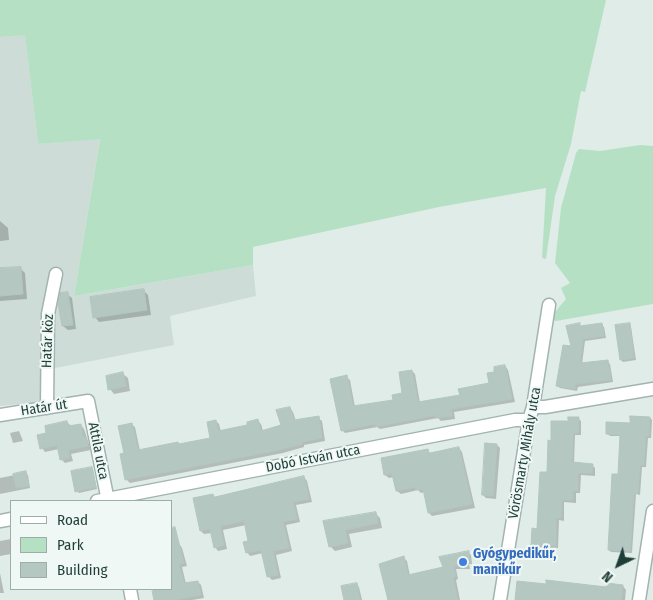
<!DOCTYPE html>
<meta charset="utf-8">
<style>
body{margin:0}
#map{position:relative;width:653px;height:600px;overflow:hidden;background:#e0ece8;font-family:"Fira Sans Condensed",sans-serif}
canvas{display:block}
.legend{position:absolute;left:10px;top:500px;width:162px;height:90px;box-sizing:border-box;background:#f0f8f5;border:1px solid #9caea9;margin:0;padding:6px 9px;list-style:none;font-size:15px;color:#1f3e38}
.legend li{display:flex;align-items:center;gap:10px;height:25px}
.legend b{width:25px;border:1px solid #9caea9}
.north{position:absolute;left:593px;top:540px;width:50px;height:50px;-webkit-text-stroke:4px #f0f8f5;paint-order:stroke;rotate:222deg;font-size:14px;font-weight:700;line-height:20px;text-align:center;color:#1f3e38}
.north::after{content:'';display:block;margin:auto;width:18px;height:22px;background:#1f3e38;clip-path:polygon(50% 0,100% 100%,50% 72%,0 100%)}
</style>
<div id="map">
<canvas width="653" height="600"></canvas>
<ul class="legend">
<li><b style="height:6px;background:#fff"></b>Road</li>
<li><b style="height:14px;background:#b6e0c4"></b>Park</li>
<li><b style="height:14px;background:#b5c7c1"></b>Building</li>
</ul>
<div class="north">N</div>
</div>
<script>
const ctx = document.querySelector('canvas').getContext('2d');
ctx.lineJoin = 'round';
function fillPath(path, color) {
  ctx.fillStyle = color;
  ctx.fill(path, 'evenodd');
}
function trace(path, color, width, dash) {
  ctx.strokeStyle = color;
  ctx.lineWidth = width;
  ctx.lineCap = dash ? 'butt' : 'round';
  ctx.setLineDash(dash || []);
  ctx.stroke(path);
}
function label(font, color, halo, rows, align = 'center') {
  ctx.font = font + ' "Fira Sans Condensed",sans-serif';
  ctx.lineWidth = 4;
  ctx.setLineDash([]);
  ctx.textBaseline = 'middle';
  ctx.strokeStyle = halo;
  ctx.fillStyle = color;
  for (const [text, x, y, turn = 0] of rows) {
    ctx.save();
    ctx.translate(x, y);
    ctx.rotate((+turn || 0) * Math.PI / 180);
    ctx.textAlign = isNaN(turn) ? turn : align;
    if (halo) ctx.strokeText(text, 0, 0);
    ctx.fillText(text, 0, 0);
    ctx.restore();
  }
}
fillPath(new Path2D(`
 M25 34 38 144 100 138 74 296 253 265 256 296 170 316 174 345 40 371V402L0 406V37Z`), '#cedcd7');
fillPath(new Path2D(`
 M0 0H606L585 92 581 91 571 144 555 196 546 259 542 258 546 188 439 207 253 247V265L74 296 100 139 38 144 25 35 0 37Z
 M640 145 653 146V304L556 321 549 319 566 299 561 288 570 283 555 263 561 208 576 153 579 149 600 151Z`), '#b6e0c4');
fillPath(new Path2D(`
 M0 221 8 228 9 240 0 241Z
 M20 268 25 273 27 299 0 301V270Z
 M143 290 148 295 151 315 99 322 95 317Z
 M67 294 72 298 76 329 68 330 63 326Z
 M601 324 604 327 606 338 585 341 582 364 607 361 610 364 613 382 578 387 577 391 560 388 557 386 573 347 579 325 581 327Z
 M629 325 631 327 636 360 623 362 621 360Z
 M505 366 508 370 515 402 454 412 455 419 441 421 438 418 380 429 377 427 345 433 342 430 346 377 350 380 355 407 394 401 403 394 412 371 415 374 420 403 461 396 491 384 496 373Z
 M123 374 128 378 130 391 114 394 110 389Z
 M290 408 293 412 296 421 318 418 322 421 325 441 304 445V447L283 453 130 483 126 479 125 454 131 424 135 427 140 451 180 445 211 439 216 421 219 424 221 432 249 426 258 421 261 424 263 431 282 426Z
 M578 418 581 421V435H575L574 464 592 465 595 468V476L581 475 580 493H576V503L564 502V521L559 520 558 548 535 547 533 544 539 530 552 442 569 423Z
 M650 418 652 420 651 438H648L646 467H642L640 495 636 494 632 553 611 552 609 550 620 476 622 436H610L607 433Z
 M67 422 71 426 81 425 84 429 91 450 71 454 73 461 65 463 61 459 59 449 45 452 42 448 48 434Z
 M19 431 23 441 13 443 10 433Z
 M497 445 500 448 496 499 486 498 483 495Z
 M459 448 462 452 475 508 432 516 429 513 424 492 421 493 418 490 401 494 397 491 394 477 389 478 385 475 382 459 428 451 431 454Z
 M91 468 93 470 97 489 79 493 77 491Z
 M25 473 28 475 30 488 0 494V478Z
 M304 477 307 481 312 502 296 505 300 522 286 525 292 551 276 555 281 578 272 580 268 576 263 553 250 556 247 552 250 542 246 525 223 530 227 549 218 551 215 547 212 533 204 534 201 531 213 495 215 498Z
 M375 513 380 518 382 528 349 534 352 547 335 551 330 546 325 522Z
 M171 532 182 548 187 566 182 567 186 584 198 582 201 585 204 598 192 600H155L153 589H171Z
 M11 539V554L0 556V541Z
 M468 552 471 555 472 564H469L470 569H456L458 579 456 580 460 600H389L404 558 407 561 410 576 444 568Z
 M0 573 4 593H0Z
 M356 584 359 587 362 600H346Z
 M547 586 607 588 623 586 626 590 625 600H517Z`), '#0003');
const building = new Path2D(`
 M21 267 23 294 0 296V268Z
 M144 289 147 310 93 318 90 297Z
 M68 292 73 325 62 326 58 303 60 293Z
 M580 323V326L602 323 604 336 583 339 580 363 608 360 611 380 575 384V389L556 386 563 345 571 346 566 326Z
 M630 323 634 358 620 360 615 325Z
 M505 365 512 399 451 409 452 416 436 418V415L375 427V424L341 431 330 379 347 375 353 406 393 400 392 395 402 393 399 372 412 370 418 402 460 395 458 389 489 383 487 373 494 372V367Z
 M123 372 126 386 108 390 106 376Z
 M290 407 294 420 319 416 322 438 301 442 302 444 279 450 125 480 120 454 124 453 118 426 132 423 138 450 178 442 179 444 210 438 207 422 216 420 218 431 247 425V422L258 419 261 431 281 425 276 410Z
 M630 416 650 417 649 436H646L644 465H640L638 493H634L630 551 608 550 612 474H618L620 435 606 434V422L630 423Z
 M568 417H579L578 433H573L572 462 593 464 592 473H578V491H573V500H562L561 518H556V546L531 545 532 528 537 529 540 472H547L548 440 551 441V421H568Z
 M67 421 68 426 81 424 83 437H86L88 446 68 450 70 458 60 460 57 445 40 449 37 435 46 433 45 426Z
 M485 443 497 444 493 496 482 495Z
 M459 447 472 504 428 513 423 489 416 490 415 487 396 491 392 474 384 475 381 458 428 449 429 453Z
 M92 467 96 487 75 492 71 471Z
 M26 471 29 486 16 488 13 474Z
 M304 476 309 499 293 502 297 519 283 522 289 548 273 551 278 575 267 577 261 550 246 553 243 542 248 541 244 521 220 526 224 545 214 548 210 529 200 531 193 498 213 494 214 497Z
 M376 512 378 523 345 530 348 543 329 547 323 521Z
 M175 527 184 563 179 564 184 583 198 581 201 595 174 600H154L152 591 172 588 171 528Z
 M469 551V562H467V566H454L456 576 453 577 458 600H388L379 564 404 556 408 575 443 567 439 557Z
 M546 580 606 587 607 583 623 585 621 600H515L517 581 546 584Z
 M357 583 360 600H344L341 586Z`);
fillPath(building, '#b5c7c1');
trace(building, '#b2c6bf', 1);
const street = new Path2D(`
 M533 407H545L653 389
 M47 408 48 314 56 274
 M0 415 88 401 108 501
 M97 501 515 420H529
 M0 521 11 519
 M130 589 132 600
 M500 600 529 420 533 407 549 305
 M639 600 653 511`);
trace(street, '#a2b4b0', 15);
trace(street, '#fff', 12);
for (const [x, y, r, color] of [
 [463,562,5,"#3f7fe0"]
]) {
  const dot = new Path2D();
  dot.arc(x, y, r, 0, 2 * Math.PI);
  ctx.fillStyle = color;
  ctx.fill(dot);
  trace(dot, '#f0f8f5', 2);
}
label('14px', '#1f3e38', '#f0f8f5', [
 ["Határ köz",48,341,-88],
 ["Határ út",44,408,-9],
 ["Attila utca",98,451,79],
 ["Vörösmarty Mihály utca",525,453,-80],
 ["Dobó István utca",313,459,-11]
]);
label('bold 14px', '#366cbe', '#f0f8f5', [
 ["Gyógypedikűr,",473,554],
 ["manikűr",473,570]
], 'left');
</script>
